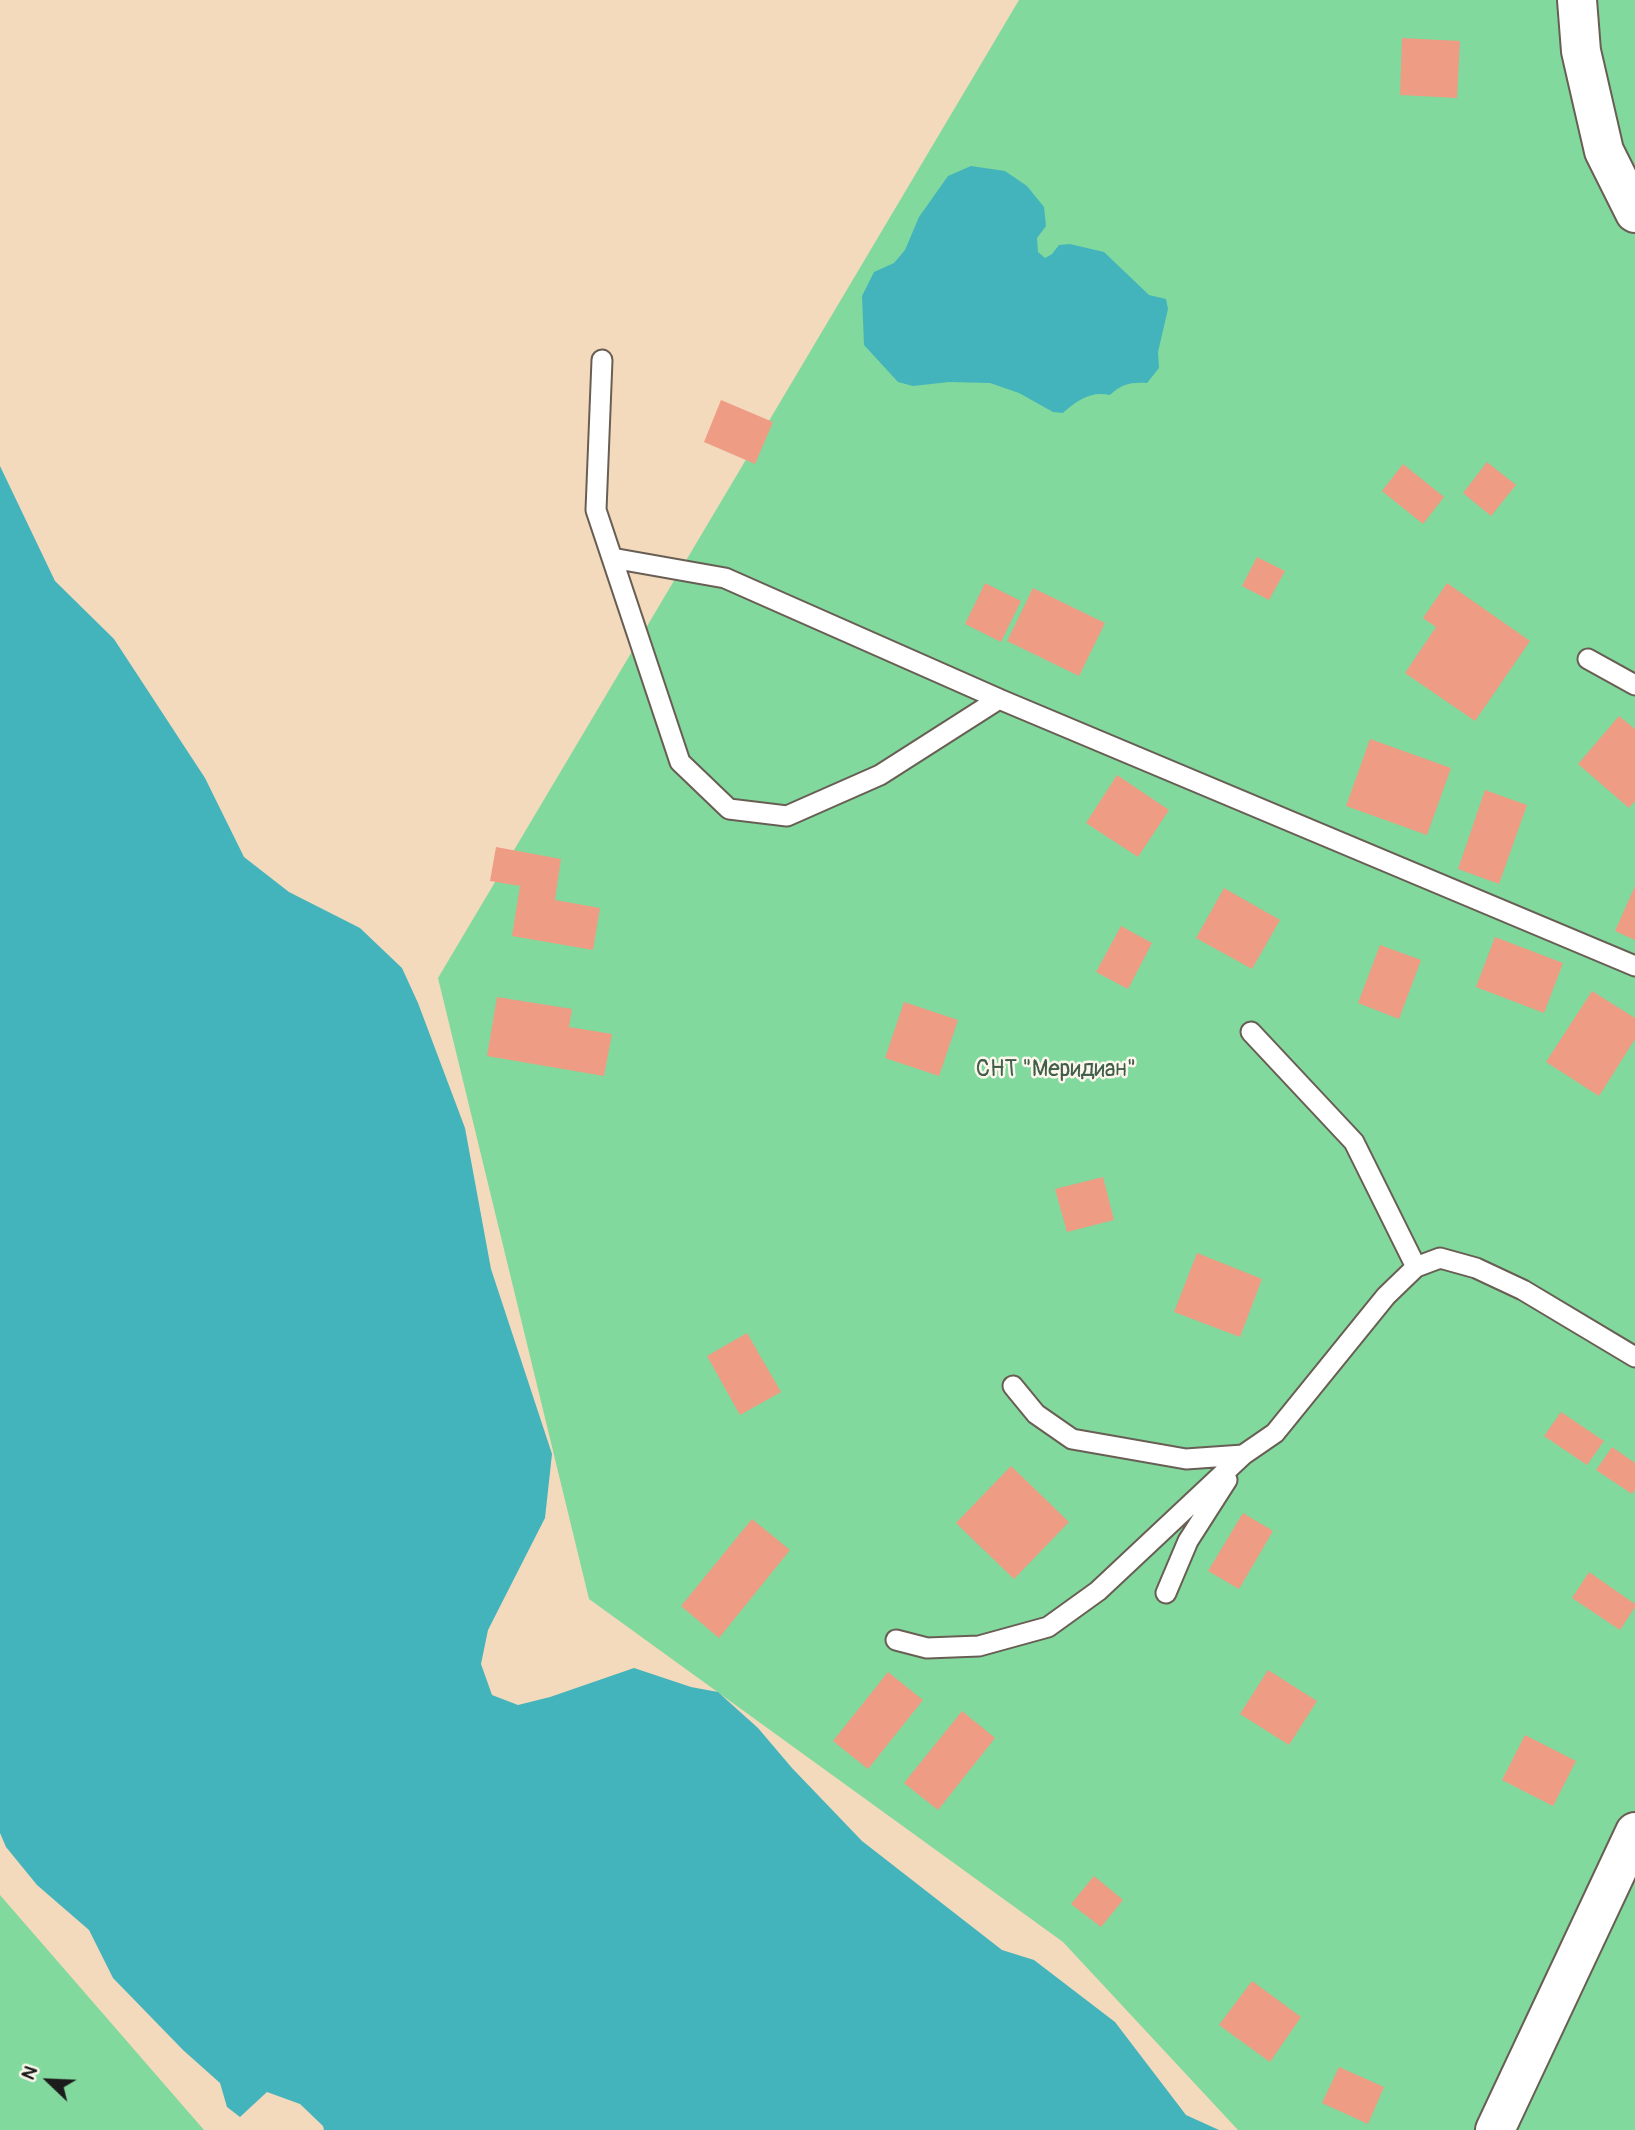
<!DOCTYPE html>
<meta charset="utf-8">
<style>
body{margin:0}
#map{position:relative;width:1635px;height:2130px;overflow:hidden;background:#f4dabc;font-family:Pangolin,sans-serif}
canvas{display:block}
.north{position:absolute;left:14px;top:2046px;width:70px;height:70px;-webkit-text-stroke:5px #fbf7ec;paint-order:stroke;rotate:293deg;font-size:19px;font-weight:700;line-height:28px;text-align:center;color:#1c1c1c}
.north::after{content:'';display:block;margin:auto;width:24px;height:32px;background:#1c1c1c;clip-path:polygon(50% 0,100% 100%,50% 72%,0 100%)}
</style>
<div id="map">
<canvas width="1635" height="2130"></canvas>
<div class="north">N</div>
</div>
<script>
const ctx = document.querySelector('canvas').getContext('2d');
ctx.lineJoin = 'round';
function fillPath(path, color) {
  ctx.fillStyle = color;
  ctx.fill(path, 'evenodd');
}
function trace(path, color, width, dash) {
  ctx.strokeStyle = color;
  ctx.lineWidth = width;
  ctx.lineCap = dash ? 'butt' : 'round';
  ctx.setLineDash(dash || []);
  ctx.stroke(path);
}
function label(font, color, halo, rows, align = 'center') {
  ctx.font = font + ' Pangolin,sans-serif';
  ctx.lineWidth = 5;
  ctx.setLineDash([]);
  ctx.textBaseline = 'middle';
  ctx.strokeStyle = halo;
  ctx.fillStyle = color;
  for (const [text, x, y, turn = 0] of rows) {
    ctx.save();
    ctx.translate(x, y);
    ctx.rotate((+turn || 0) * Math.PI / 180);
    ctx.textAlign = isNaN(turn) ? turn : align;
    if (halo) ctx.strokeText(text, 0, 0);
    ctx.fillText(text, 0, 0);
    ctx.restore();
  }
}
fillPath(new Path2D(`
 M1019 0H1635V2130H1238L1063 1942 589 1599 438 978Z
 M0 1895 204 2130H0Z`), '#82d99d');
fillPath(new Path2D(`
 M971 166 1005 171 1027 186 1044 207 1046 226 1037 238 1038 252 1045 258 1052 254 1059 245 1070 244 1104 252 1149 295 1166 299 1168 309 1158 352 1159 368 1147 383C1130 382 1122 384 1110 395 1091 391 1077 400 1063 413L1053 412 1019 393 990 383 949 382 913 386 898 382 864 345 862 296 874 272 894 263 905 250 919 217 948 176Z
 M0 466 55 581 114 639 205 778 244 857 289 892 360 928 402 968 418 1003 465 1128 491 1269 552 1454 545 1518 488 1630 481 1664 492 1695 518 1705 550 1697 634 1668 691 1687 718 1692 758 1728 792 1768 862 1841 1002 1950 1034 1960 1115 2022 1186 2115 1219 2130H324L323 2126 300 2104 267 2092 240 2117 227 2107 220 2083 183 2050 113 1978 89 1930 37 1885 6 1847 0 1833Z`), '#44b4bc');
fillPath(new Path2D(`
 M1402 38 1460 41 1457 98 1400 95Z
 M721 400 773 422 755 464 704 442Z
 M1487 462 1516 485 1491 516 1463 493Z
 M1403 464 1444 497 1423 524 1382 491Z
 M1257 557 1285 571 1269 600 1242 586Z
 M985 583 1021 601 1001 642 965 624Z
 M1447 583 1530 641 1475 721 1405 673 1436 627 1423 618Z
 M1033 588 1105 623 1079 676 1007 641Z
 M1619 716 1635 729V801L1629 808 1578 764Z
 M1370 739 1451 768 1427 835 1346 806Z
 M1117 775 1169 810 1138 857 1086 823Z
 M1485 790 1527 805 1499 884 1458 869Z
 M496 847 561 859 555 900 600 908 593 950 512 936 520 886 490 881Z
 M1635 886V940L1615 931Z
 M1224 888 1280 920 1252 969 1196 938Z
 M1121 926 1152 943 1128 989 1096 972Z
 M1495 937 1563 963 1544 1013 1476 987Z
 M1380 945 1421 960 1399 1019 1358 1003Z
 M1592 991 1635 1018V1039L1599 1096 1546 1062Z
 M497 997 572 1009 569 1027 612 1034 604 1076 487 1056Z
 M904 1002 958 1020 939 1076 885 1058Z
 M1103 1177 1114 1220 1067 1232 1055 1189Z
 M1197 1253 1262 1279 1240 1337 1174 1312Z
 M747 1333 781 1392 740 1415 707 1356Z
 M1561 1412 1604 1441 1587 1465 1544 1436Z
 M1612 1447 1635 1463V1489L1632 1494 1596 1470Z
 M1011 1466 1069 1522 1014 1579 956 1523Z
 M1243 1513 1273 1531 1239 1589 1208 1571Z
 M752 1519 790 1550 719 1638 681 1606Z
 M1589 1572 1635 1604V1607L1620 1630 1572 1598Z
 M1268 1670 1317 1701 1289 1745 1240 1714Z
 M888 1672 923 1700 868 1769 833 1741Z
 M962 1711 995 1738 938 1810 904 1783Z
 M1525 1735 1576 1761 1553 1806 1502 1780Z
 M1094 1876 1123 1900 1101 1927 1071 1904Z
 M1252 1981 1301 2017 1270 2062 1219 2025Z
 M1339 2067 1384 2087 1368 2124 1322 2103Z`), '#ef9c84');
const service = new Path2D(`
 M602 360 596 510 680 762 729 809 787 816 880 775 999 699 1635 966
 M612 558 725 578 999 699
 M1588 659 1635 685
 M1251 1032 1354 1142 1416 1267
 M1013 1386 1036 1414 1072 1439 1186 1459 1243 1455 1275 1433 1386 1296 1416 1267 1440 1258 1476 1268 1523 1290 1635 1357
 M1166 1593 1188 1541 1227 1480
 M896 1640 927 1648 979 1646 1048 1627 1098 1591 1243 1455`);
const minor = new Path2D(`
 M1577 0 1581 51 1604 151 1635 213
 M1495 2130 1635 1832`);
trace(service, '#685e54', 23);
trace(minor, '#685e54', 42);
trace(service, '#fff', 19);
trace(minor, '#fff', 38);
label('23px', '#405e49', '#fbf7ec', [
 ["СНТ \"Меридиан\"",1056,1070]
]);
</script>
